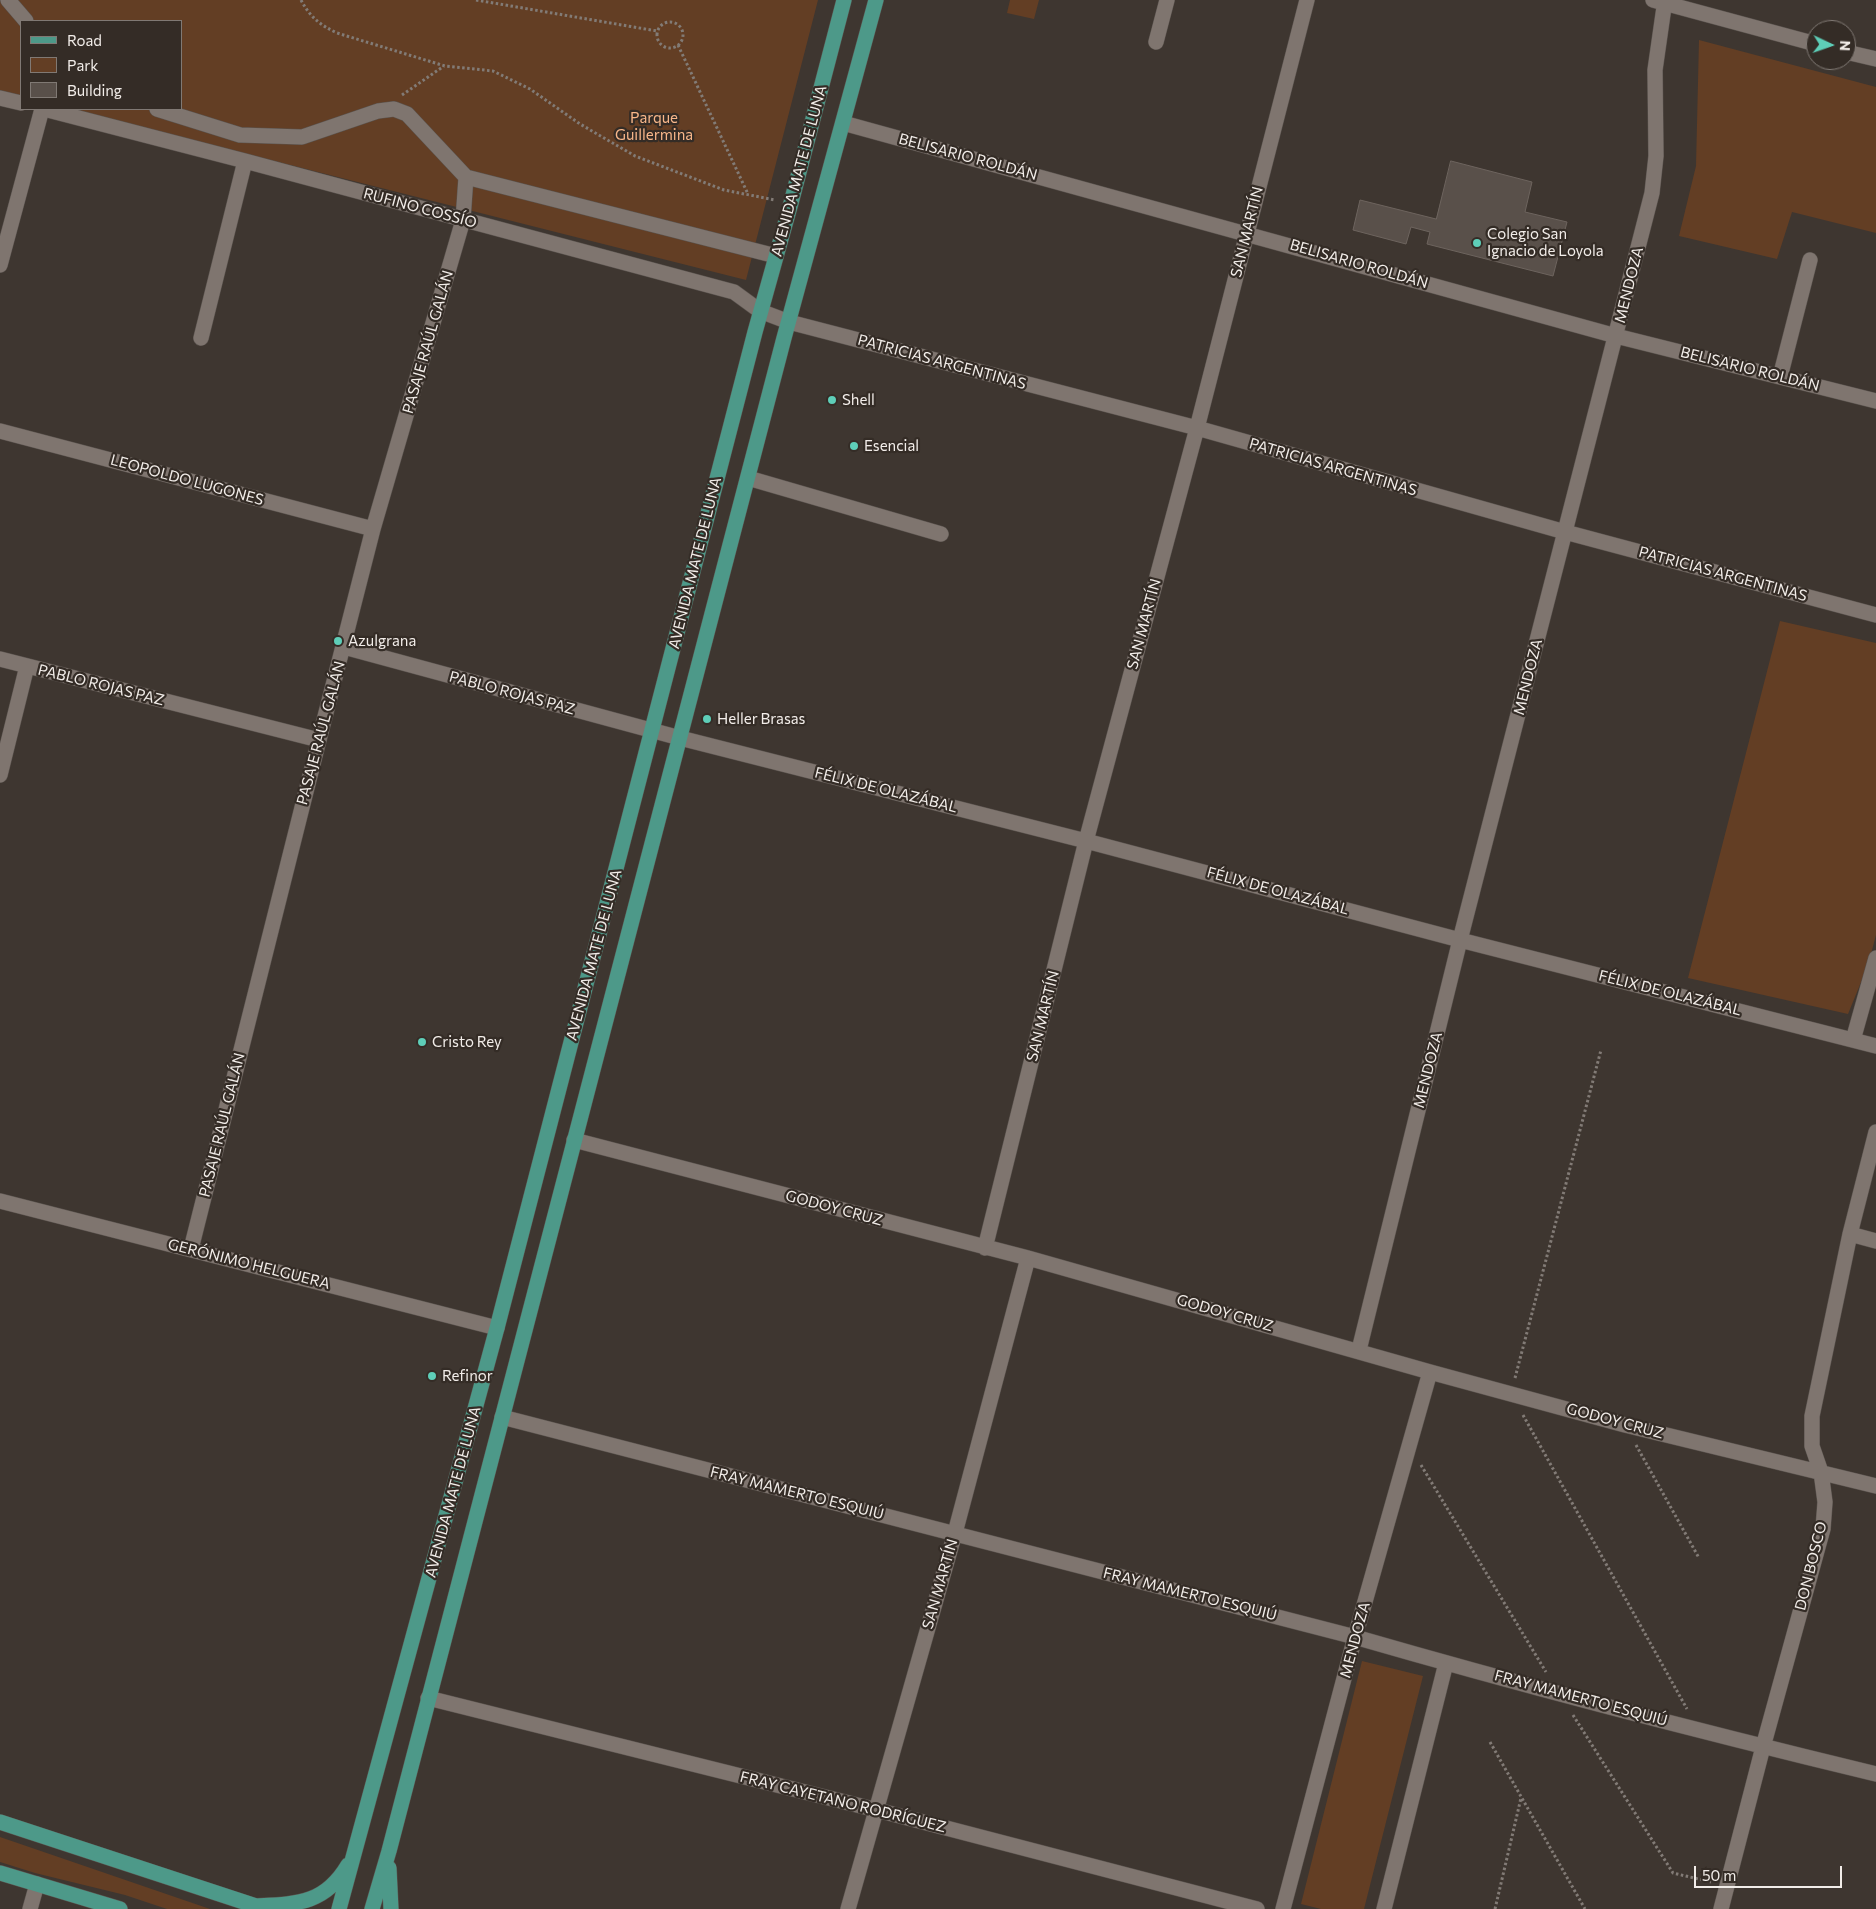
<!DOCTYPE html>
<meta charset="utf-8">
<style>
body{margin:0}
#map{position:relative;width:1876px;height:1909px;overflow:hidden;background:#3e3630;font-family:Commissioner,sans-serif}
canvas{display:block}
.legend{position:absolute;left:20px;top:20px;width:162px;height:90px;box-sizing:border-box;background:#342c26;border:1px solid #807974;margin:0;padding:6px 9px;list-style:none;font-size:15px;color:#f2ede9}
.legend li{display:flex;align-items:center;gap:10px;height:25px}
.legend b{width:25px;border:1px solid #807974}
.north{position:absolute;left:1806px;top:20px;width:50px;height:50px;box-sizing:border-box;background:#342c26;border:1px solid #807974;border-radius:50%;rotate:93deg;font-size:14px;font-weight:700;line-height:20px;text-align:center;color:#f2ede9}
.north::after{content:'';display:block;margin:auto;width:18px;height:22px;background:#5eceb8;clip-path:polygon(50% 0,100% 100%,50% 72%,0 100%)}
.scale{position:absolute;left:1694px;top:1866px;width:148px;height:22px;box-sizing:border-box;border:2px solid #f2ede9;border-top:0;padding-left:6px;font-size:15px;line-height:18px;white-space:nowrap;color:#f2ede9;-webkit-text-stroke:4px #342c26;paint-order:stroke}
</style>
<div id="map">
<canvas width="1876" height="1909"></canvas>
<ul class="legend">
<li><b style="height:6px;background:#4d9989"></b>Road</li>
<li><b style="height:14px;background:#633e24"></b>Park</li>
<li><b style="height:14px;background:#59504a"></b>Building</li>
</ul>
<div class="north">N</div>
<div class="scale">50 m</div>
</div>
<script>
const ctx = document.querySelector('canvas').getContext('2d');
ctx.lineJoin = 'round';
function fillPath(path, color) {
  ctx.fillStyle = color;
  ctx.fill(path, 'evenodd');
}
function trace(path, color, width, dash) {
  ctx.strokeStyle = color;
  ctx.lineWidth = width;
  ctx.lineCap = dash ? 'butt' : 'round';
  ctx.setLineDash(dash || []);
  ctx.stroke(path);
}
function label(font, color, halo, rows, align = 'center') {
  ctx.font = font + ' Commissioner,sans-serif';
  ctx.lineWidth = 4.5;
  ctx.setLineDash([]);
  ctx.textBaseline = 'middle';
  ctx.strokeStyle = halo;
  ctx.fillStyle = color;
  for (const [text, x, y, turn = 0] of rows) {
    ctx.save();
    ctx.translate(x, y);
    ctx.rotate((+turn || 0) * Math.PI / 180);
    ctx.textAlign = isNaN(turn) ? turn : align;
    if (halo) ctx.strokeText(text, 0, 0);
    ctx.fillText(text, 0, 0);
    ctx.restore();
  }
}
fillPath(new Path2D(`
 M0 0H818L746 280 68 109H181V21H21V97L0 92Z
 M1010 0H1039L1034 19 1007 13Z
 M1699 40 1876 87V233L1792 212 1777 259 1679 236 1696 166Z
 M1780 621 1876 643V935L1868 965 1848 1014 1688 978Z
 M1362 1661 1423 1676 1364 1909H1321L1301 1904Z
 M0 1837 210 1909H167L125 1895 35 1873 0 1862Z`), '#633e24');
const building = new Path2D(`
 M1451 161 1532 182 1525 212 1567 222 1553 276 1427 244 1430 232 1411 227 1406 244 1353 230 1360 200 1436 219Z`);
fillPath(building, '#59504a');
trace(building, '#6d645e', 1);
const minor = new Path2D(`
 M8 0 26 21
 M1653 0 1816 44
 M1156 42 1167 0
 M1846 52 1876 59
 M0 98 21 103
 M44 109 245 161 734 292 760 311 789 322 1197 428 1565 532 1876 615
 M157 109 240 135 302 137 378 111 394 109 407 114 466 177 463 220 373 529 319 740 191 1249
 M843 123 1616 336 1876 401
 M466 177 776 256
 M0 265 42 109
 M201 338 245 161
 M1780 377 1810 260
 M0 431 373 529
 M748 478 941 534
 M344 647 680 738 1086 841 1460 940 1876 1046
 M0 659 319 740
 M0 775 27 666
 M1853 1040 1876 958
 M574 1140 1028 1258 1430 1372 1625 1425 1876 1486
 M0 1201 497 1328
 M1850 1234 1876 1241
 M985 1248 1086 841 1197 428 1307 0
 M1359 1350 1460 940 1652 193 1656 156 1655 70 1665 0
 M502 1417 1355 1637C1528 1687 1702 1732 1876 1774
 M428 1698 877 1810 1257 1909
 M30 1909 37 1884
 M848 1909 955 1533 1028 1258
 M1283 1909 1355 1637 1430 1372
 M1384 1909 1446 1663
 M1721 1909 1763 1747 1823 1529 1825 1502 1821 1472 1812 1446V1416L1850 1234 1876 1132`);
const major = new Path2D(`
 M0 1822 265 1909
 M389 1868 391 1909
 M0 1873 120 1909
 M256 1906C297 1904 325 1904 348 1865
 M339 1909 497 1328 755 332 791 203 844 0
 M372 1909 389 1851 784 338 876 0`);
trace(minor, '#5a534e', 16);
trace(major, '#5a534e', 16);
trace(new Path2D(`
 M301 0C310 17 320 25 337 33L445 66 493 71 530 89 580 124 635 156 724 190 775 200
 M476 0 657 31
 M657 35a13 13 0 1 1 26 0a13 13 0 1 1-26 0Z
 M678 45 748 194
 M402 95 444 66
 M1515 1378 1601 1050
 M1523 1415 1687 1709
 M1636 1445 1699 1558
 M1421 1465 1546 1672
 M1573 1715 1673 1873 1711 1882
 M1490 1742 1585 1909
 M1495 1909 1521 1798`), '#827b76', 3, [2.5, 2.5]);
trace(minor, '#7f756f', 15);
trace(major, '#4d9989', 15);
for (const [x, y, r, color] of [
 [1477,243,5,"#5eceb8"],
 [832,400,5,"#5eceb8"],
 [854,446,5,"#5eceb8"],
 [338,641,5,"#5eceb8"],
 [707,719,5,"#5eceb8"],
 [422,1042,5,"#5eceb8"],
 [432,1376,5,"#5eceb8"]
]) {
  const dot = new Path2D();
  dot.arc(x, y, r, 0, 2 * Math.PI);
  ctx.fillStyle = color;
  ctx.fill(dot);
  trace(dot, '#342c26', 2);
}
label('15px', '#f8b78a', '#342c26', [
 ["Parque",654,118],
 ["Guillermina",654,135]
]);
label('15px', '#f2ede9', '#342c26', [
 ["BELISARIO ROLDÁN",968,157,15],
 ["AVENIDA MATE DE LUNA",799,171,-75],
 ["RUFINO COSSÍO",420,208,15],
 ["SAN MARTÍN",1247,232,-76],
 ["BELISARIO ROLDÁN",1359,264,16],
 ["MENDOZA",1629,285,-76],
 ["PASAJE RAÚL GALÁN",428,342,-74],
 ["PATRICIAS ARGENTINAS",942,362,15],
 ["BELISARIO ROLDÁN",1750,369,14],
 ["PATRICIAS ARGENTINAS",1333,467,16],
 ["LEOPOLDO LUGONES",187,480,15],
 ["AVENIDA MATE DE LUNA",695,563,-76],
 ["PATRICIAS ARGENTINAS",1723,574,15],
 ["SAN MARTÍN",1144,624,-75],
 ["MENDOZA",1528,677,-76],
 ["PABLO ROJAS PAZ",101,685,14],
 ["PABLO ROJAS PAZ",512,693,15],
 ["PASAJE RAÚL GALÁN",321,733,-75],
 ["FÉLIX DE OLAZÁBAL",886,790,14],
 ["FÉLIX DE OLAZÁBAL",1278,891,15],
 ["AVENIDA MATE DE LUNA",594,955,-75],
 ["FÉLIX DE OLAZÁBAL",1670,993,14],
 ["SAN MARTÍN",1043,1016,-76],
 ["MENDOZA",1428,1070,-76],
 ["PASAJE RAÚL GALÁN",222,1125,-76],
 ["GODOY CRUZ",834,1208,15],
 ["GERÓNIMO HELGUERA",249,1264,14],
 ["GODOY CRUZ",1225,1313,16],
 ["GODOY CRUZ",1615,1421,15],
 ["AVENIDA MATE DE LUNA",453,1492,-75],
 ["FRAY MAMERTO ESQUIÚ",797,1493,14],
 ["DON BOSCO",1811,1566,-76],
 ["SAN MARTÍN",940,1584,-74],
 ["FRAY MAMERTO ESQUIÚ",1190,1594,14],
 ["MENDOZA",1355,1640,-75],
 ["FRAY MAMERTO ESQUIÚ",1581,1698,15],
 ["FRAY CAYETANO RODRÍGUEZ",843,1802,14]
]);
label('15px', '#f2ede9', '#342c26', [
 ["Colegio San",1487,234],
 ["Ignacio de Loyola",1487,251],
 ["Shell",842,400],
 ["Esencial",864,446],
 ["Azulgrana",348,641],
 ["Heller Brasas",717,719],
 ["Cristo Rey",432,1042],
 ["Refinor",442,1376]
], 'left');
</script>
